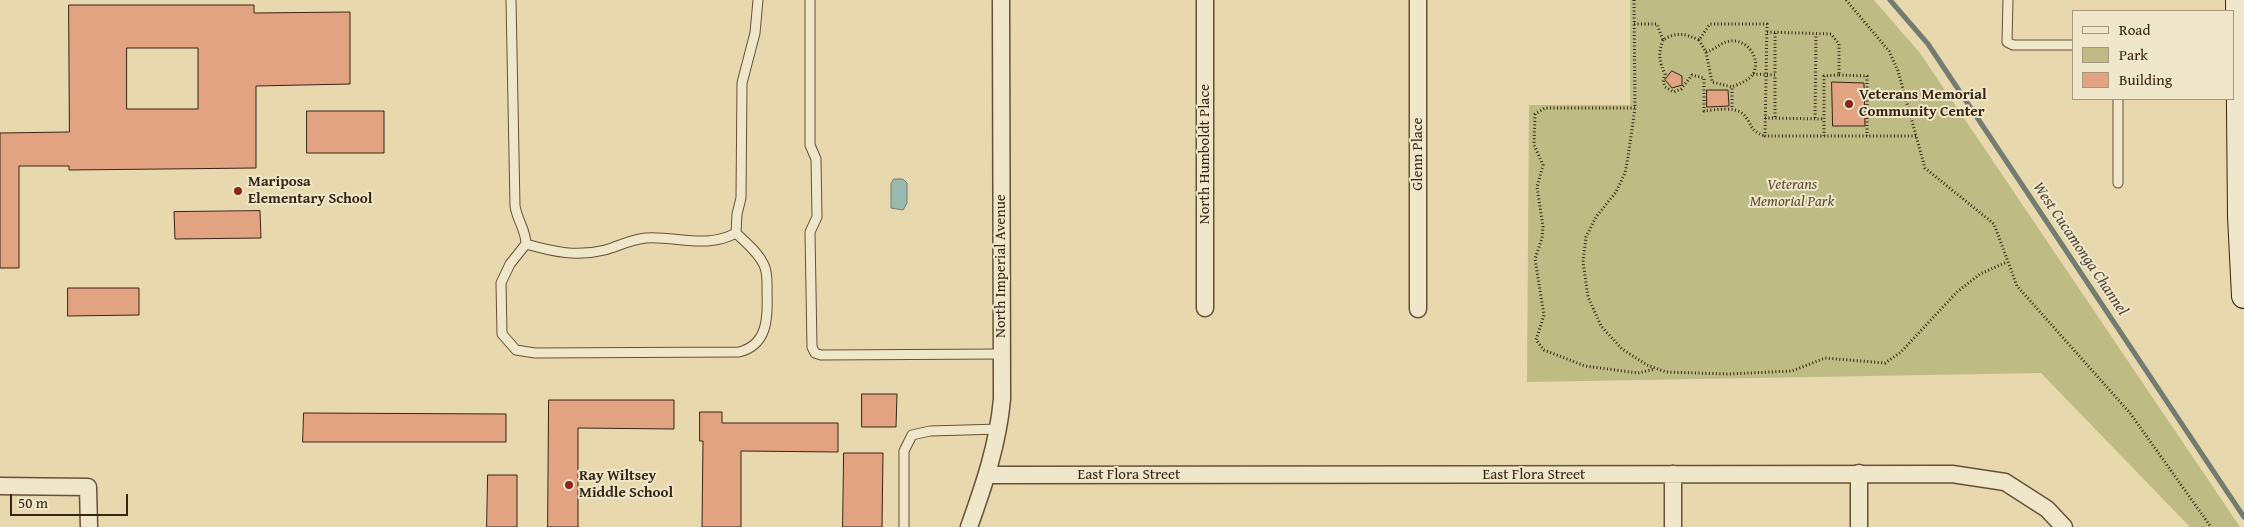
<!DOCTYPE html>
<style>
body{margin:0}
#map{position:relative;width:2244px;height:527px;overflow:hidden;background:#e8d8ad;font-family:"Gentium Book Plus",serif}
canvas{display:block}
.legend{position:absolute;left:2072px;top:10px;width:162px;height:90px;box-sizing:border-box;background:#f0e6ca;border:1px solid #a69880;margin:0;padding:6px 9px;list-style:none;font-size:15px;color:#382412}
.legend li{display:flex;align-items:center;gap:10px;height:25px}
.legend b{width:25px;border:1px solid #a69880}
.scale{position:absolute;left:10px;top:494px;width:118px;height:22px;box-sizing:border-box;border:2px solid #382412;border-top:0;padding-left:6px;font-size:15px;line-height:18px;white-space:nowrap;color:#382412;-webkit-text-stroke:4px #f0e6ca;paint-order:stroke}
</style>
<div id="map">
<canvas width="2244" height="527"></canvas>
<ul class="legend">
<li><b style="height:6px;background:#f0e6ca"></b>Road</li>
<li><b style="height:14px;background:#bebc84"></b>Park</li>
<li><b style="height:14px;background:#e2a382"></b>Building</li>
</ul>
<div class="scale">50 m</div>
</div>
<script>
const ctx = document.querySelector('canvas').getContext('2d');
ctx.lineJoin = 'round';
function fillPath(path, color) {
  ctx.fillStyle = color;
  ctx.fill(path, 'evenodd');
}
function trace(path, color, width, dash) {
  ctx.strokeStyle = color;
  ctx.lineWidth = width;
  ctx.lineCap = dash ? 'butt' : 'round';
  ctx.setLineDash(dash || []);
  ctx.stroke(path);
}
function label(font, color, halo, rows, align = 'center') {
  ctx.font = font + ' "Gentium Book Plus",serif';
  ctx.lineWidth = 4;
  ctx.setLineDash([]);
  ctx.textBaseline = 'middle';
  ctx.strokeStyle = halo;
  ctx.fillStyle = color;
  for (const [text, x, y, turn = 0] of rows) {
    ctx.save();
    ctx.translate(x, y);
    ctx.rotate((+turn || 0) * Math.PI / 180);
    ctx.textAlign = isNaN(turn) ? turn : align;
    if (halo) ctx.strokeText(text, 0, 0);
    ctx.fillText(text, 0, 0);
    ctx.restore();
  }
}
fillPath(new Path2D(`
 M1630 0H1874L1920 53 2240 527H2190L2041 373 1527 382 1529 105H1630Z`), '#bebc84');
const water = new Path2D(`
 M894 179H903L907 183V203L903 210 891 208V184Z`);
fillPath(water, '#98b9b0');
trace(water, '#727d71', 1);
trace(new Path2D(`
 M1890 0 1928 44 2244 517`), '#727d71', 5);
const building = new Path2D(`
 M69 5H254V13L350 12V84L256 86V168L69 170V166H19V268H0V133L69 132ZM127 48H198V109H127Z
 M1672 71 1682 76V85L1672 88 1665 80Z
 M1832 82 1864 83 1865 126H1833Z
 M1707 90H1728L1729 106 1707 107Z
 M307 111H384V153H307Z
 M260 211 261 238 175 239 174 212Z
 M68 288H139V315L68 316Z
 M862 394H897L896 427H862Z
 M549 400H674V429L578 428V527H548Z
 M700 412H722V423H838V452L741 451V527H702L703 441H700Z
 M304 413 506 414V442H303Z
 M844 453H883L882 527H843Z
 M488 475H517V527H487Z`);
fillPath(building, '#e2a382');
trace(building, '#382412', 1);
const service = new Path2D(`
 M511 0 515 206C517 220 526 230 526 244L510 264 501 283 502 334 516 350 535 353 739 352C768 345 768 317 767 292 767 283 768 274 764 265 758 252 746 243 736 233L737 214 741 198 742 83 755 33 758 0
 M810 0V145L816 159 817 217 810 232 812 347 815 353 821 355 1002 354
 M2008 0 2007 42 2013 45H2073
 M2118 99V183
 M526 244C554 252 577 257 605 250 619 246 632 239 646 238 677 236 707 249 736 233
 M904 527V451L912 435 930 431 999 429`);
const minor = new Path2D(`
 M1418 0V309
 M1205 308V0
 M987 475 1952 474 2005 482 2047 509 2064 527
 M0 486 88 487 89 527
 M969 527C984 485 998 444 1002 399L1001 0
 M1673 527V474
 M1859 527V473`);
const secondary = new Path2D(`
 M2238 0 2240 216 2244 296`);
trace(service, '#645139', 11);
trace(minor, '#645139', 19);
trace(secondary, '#382412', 26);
trace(new Path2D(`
 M1634 0 1635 108 1628 157 1625 173 1616 192 1596 217 1586 237 1583 262 1588 297 1601 326 1622 349 1647 365 1666 372 1728 374 1792 371 1825 358 1885 363 1901 352 1957 292 1980 274 2007 262
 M1846 0 1889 51 1898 71 1925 168 1994 224 2017 286 2130 413 2211 527
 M1634 24H1657L1663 40C1676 32 1684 33 1699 40L1710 24H1767L1765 136H1916
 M1767 32 1831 34 1839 44V75L1824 76V136
 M1775 33V75
 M1663 40C1658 54 1659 61 1665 74L1663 82 1665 87 1674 92 1681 89 1692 75 1704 78V111C1715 110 1735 106 1743 114 1753 124 1748 130 1765 136
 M1699 40 1706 52 1712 82 1732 87V109
 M1706 52C1715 50 1721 42 1730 41 1747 39 1760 57 1754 72 1751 80 1739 84 1732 87
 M1753 74 1775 75V118
 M1839 75 1867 76V136
 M1635 108H1545L1535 114 1534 145 1543 165 1537 187 1543 227 1542 238 1535 259 1544 315 1536 340 1544 350 1585 366 1638 373 1655 369
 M1765 118 1824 119
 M1815 118 1816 34`), '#382412', 3, [1, 2.5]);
trace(service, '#f0e6ca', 9);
trace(minor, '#f0e6ca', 16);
trace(secondary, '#f0e6ca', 24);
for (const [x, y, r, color] of [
 [1849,104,5,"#8f2418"],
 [238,191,5,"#8f2418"],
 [569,485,5,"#8f2418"]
]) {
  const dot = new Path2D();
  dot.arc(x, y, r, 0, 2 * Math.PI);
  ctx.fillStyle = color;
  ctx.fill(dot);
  trace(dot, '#f0e6ca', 2);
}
label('bold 15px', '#382412', '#f0e6ca', [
 ["Veterans Memorial",1859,95],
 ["Community Center",1859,112],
 ["Mariposa",248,182],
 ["Elementary School",248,199],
 ["Ray Wiltsey",579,476],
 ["Middle School",579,493]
], 'left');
label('15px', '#382412', '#f0e6ca', [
 ["North Humboldt Place",1205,154,-90],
 ["Glenn Place",1418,154,-90],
 ["North Imperial Avenue",1001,266,-90],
 ["East Flora Street",1129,475],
 ["East Flora Street",1534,475]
]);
label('italic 15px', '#5a4a2e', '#f0e6ca', [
 ["Veterans",1792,185],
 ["Memorial Park",1792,202]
]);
label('italic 16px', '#50493a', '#f0e6ca', [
 ["West Cucamonga Channel",2080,249,56]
]);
</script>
